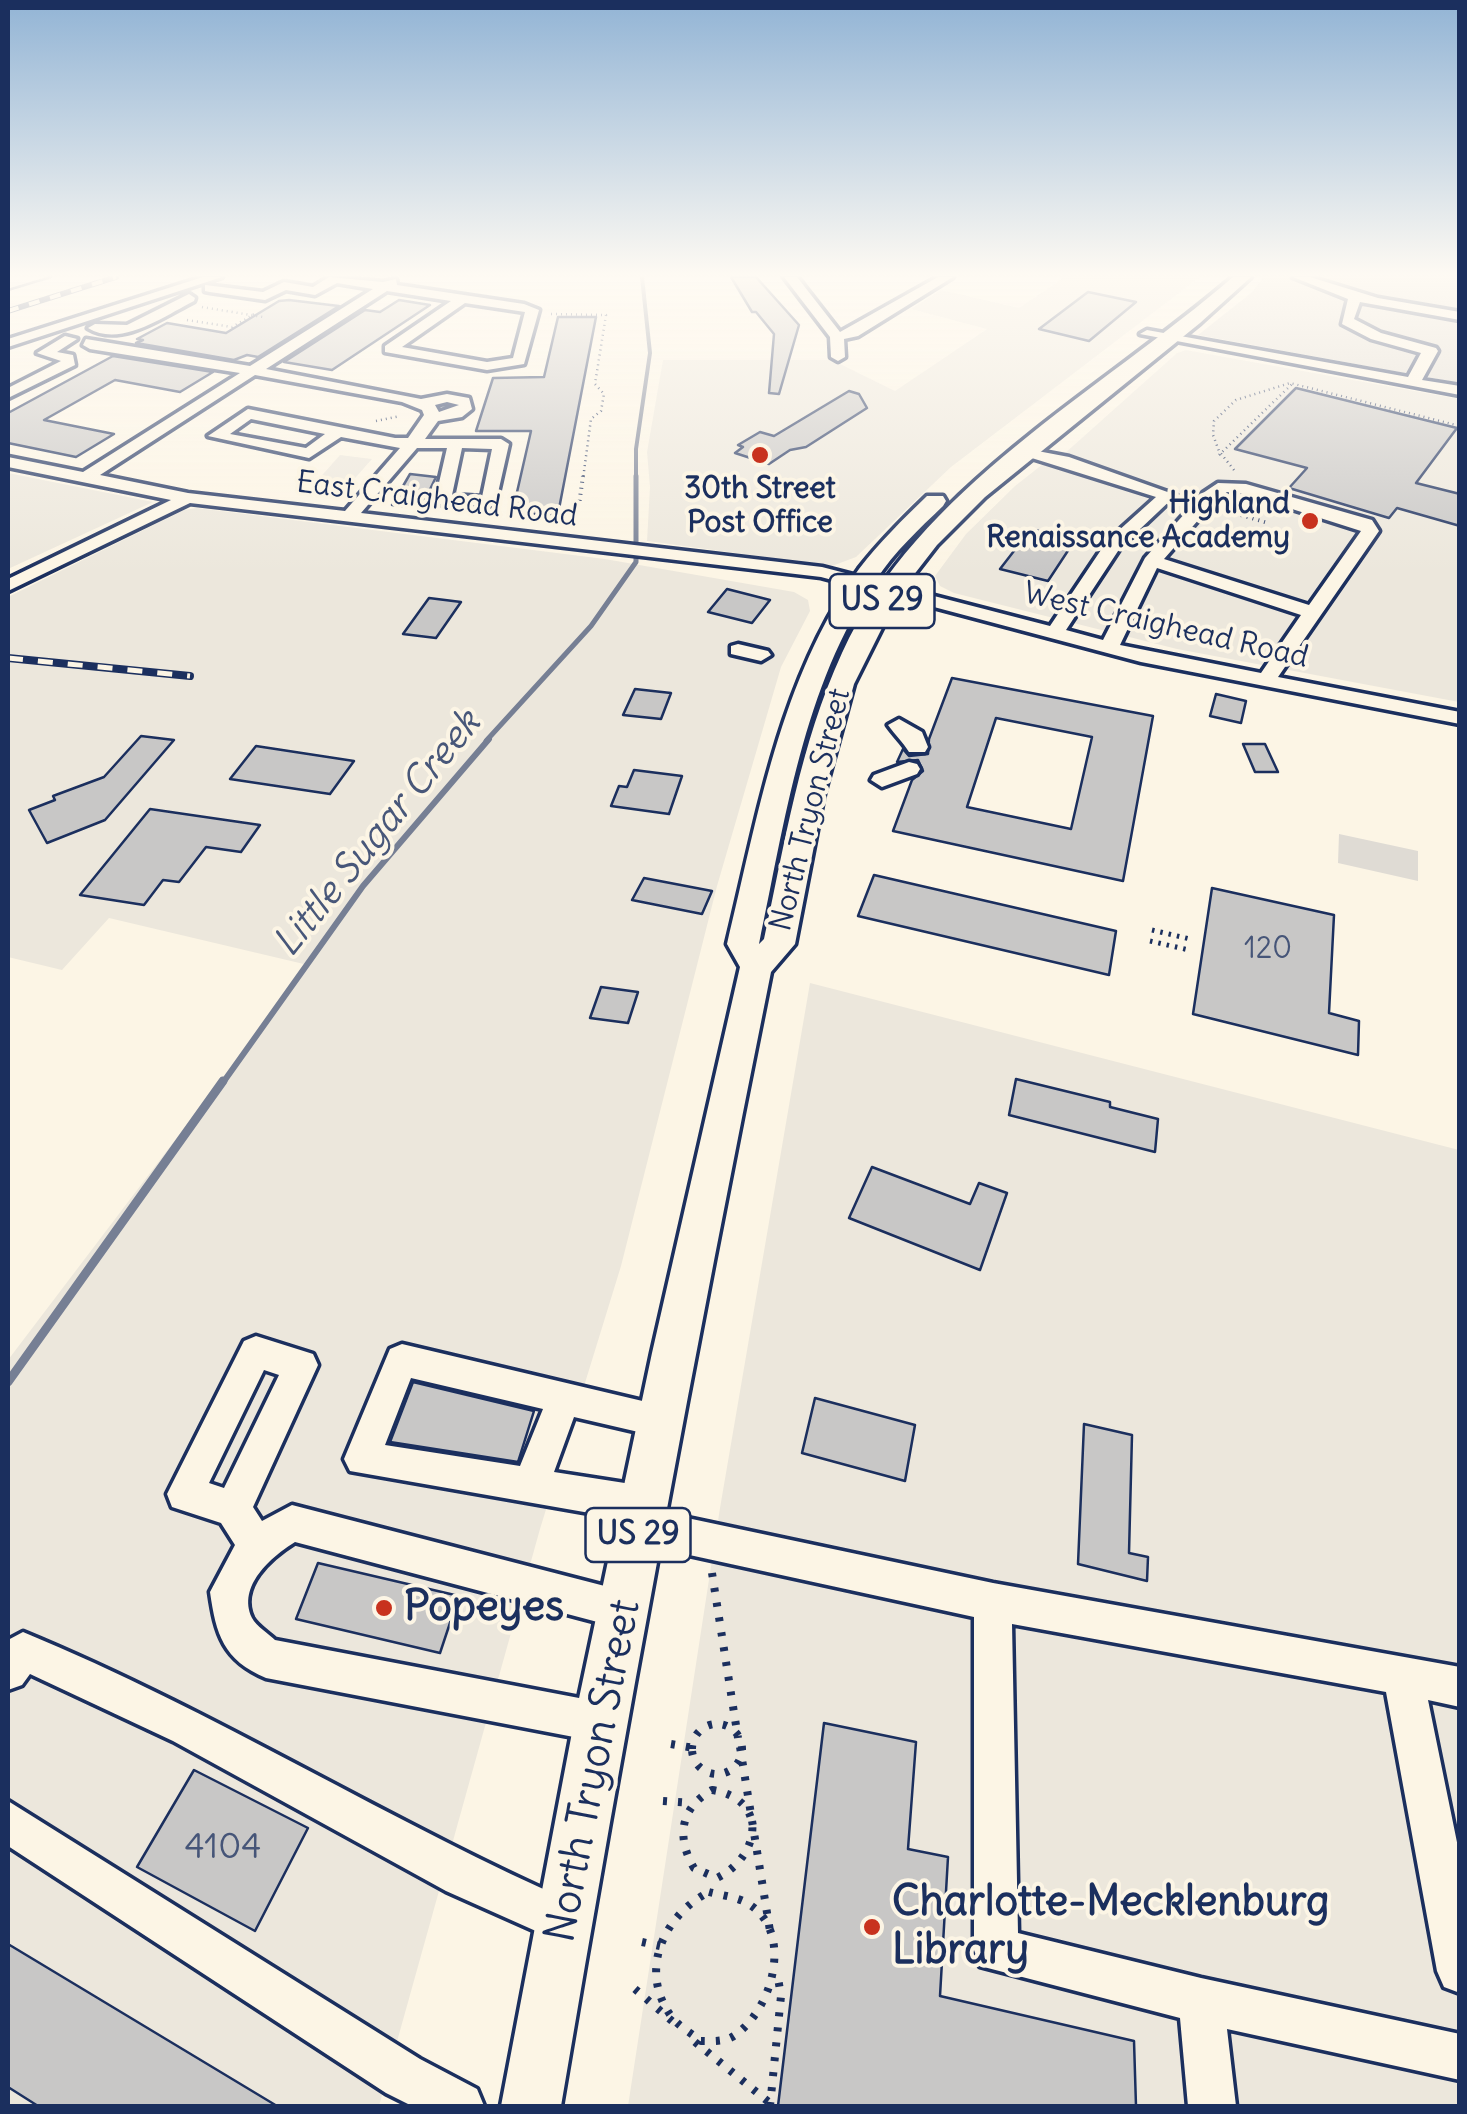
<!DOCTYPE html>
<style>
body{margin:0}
#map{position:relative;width:1467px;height:2114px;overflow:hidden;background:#fcf5e5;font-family:Delius,sans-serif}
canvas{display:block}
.frame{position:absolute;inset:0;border:10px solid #1b2f5e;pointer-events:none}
</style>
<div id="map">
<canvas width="1467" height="2114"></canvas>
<div class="frame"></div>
</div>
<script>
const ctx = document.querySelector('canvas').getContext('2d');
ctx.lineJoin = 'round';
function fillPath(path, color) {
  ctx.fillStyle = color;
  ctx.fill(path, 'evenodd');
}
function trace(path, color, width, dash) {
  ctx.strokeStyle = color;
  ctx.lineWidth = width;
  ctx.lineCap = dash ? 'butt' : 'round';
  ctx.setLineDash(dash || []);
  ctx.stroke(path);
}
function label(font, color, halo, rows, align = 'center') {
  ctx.font = font + ' Delius,sans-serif';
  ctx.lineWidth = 8;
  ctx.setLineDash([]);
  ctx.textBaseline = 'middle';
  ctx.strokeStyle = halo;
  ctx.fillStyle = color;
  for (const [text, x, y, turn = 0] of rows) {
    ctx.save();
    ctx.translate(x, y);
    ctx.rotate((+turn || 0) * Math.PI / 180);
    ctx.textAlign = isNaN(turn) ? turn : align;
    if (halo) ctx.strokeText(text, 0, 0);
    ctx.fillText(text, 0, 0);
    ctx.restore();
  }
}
fillPath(new Path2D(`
 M1065 277H1200L951 467 856 557 832 566 647 541 650 487 647 452 663 360H832L895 391 987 329 911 309 941 290 1019 308Z
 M1186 350 1459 399V702L1177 649 954 593 940 586 935 576 966 534 1015 486 1057 453 1064 454 1177 353Z
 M340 455 372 459 341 494 308 491Z
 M8 473 153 502 8 569Z
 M197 508 605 559 794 592 808 600 810 611 781 667 717 886 621 1266 540 1529 379 2106H8V1360L308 965 109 918 62 970 8 957V597L184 510Z
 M810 983 1459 1150V2106H628L720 1508Z`), '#ece7dc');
fillPath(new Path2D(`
 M1264 277H1459V383L1198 335 1251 293Z
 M1339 834 1418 851V881L1338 863Z`), '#dfdbd4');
trace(new Path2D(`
 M636 479V449L650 353 642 277`), '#767f94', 4);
trace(new Path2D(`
 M486 741 591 626 636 562V476`), '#767f94', 5);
trace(new Path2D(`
 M222 1084 363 886 489 739`), '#767f94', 6);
trace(new Path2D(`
 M8 1382 223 1081`), '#767f94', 9);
const building = new Path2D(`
 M731 277H756L799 325 779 394 769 393 774 334 756 312H752Z
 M1088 292 1136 302 1089 341 1039 329Z
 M289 300 339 306 258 357 247 355 234 360 136 343 143 340 137 339 167 323 226 333 279 301Z
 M399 300 430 305 332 370 284 362 365 310 380 312Z
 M558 317H596L558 514H512L531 431H476L493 378 544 377Z
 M113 356 213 372 180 392 115 380 44 420 114 434 76 457 8 443V413Z
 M1296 388 1457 428 1416 483 1460 494V526L1397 508 1389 518 1289 488 1307 468 1235 449Z
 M849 391 859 394 867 408 806 447 790 450 769 464 735 453 743 447 738 445 760 432 774 436Z
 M410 474 436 477 421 508 392 505Z
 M1031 529 1075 540 1048 581 1000 569Z
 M727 589 770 600 752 623 708 612Z
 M429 598 461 602 436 638 403 634Z
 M952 678 1153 716 1123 881 893 831 912 780 923 771 918 760 897 762 903 749 909 756 928 754 929 739ZM996 718 1092 737 1071 829 967 807Z
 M635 689 671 693 661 719 623 715Z
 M1216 694 1246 701 1241 723 1210 716Z
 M141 736 174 740 105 820 47 843 29 810 55 800 53 796 104 777Z
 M1243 744H1265L1278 772H1255Z
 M256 746 354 761 330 794 230 779Z
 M634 770 682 776 669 814 611 806 619 786 627 787Z
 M150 809 260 825 241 852 206 847 179 882 163 880 144 905 80 895Z
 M874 875 1116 931 1109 975 858 916Z
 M644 878 712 891 702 914 632 900Z
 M1212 888 1334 915 1329 1013 1359 1021 1358 1055 1193 1014Z
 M601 987 638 992 628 1023 590 1018Z
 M1016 1079 1110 1102V1107L1158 1119 1155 1152 1009 1115Z
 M872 1167 970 1204 979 1183 1007 1193 980 1270 849 1218Z
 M413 1382 534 1411 518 1462 390 1442Z
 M815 1398 915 1425 905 1481 802 1453Z
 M1084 1424 1132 1435 1129 1553 1148 1557 1147 1581 1078 1564Z
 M318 1563 459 1596 440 1653 296 1619Z
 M824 1723 916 1742 908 1849 948 1857 940 1996 1134 2041 1136 2106H778Z
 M194 1770 308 1828 255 1931 137 1867Z
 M8 1944 277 2106H38L8 2087Z`);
fillPath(building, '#c8c7c6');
trace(building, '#1b2f5e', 2.5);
const minor = new Path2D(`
 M203 277H222L8 347V339Z
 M329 277 383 282 396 279 397 285 524 304 539 310 524 364 487 370 385 352V346L451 301 387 291 266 369 421 399 447 394 469 398 472 409 462 417 438 421 425 439H501L509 444 495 506 437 504 435 500 447 448H417L361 513 822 567 1050 626 1107 541 1156 497 1019 454 1027 449 1069 457 1176 495 1120 548 1066 630 1103 640 1145 558 1203 493 1218 483 1246 484 1372 520 1379 531 1278 677 1460 712V724L1141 662 821 577 190 503 8 591V579L171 500 8 467V457L83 472 240 373 90 349 83 345 86 339 250 366 373 289 337 283 315 295 286 290 265 300 210 292 205 291V285L263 292 284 282 313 287ZM465 303 525 312 513 358 487 362 402 347ZM255 375 402 402 422 410 424 415 408 438H395L248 409 208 436 309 458 341 437 400 448 345 511 188 493 100 475ZM447 402 459 405 439 412 435 405ZM251 419 325 434 306 448 230 434ZM462 448 492 449 482 497 452 495ZM1227 492 1245 494 1361 531 1309 605 1164 559 1215 501ZM1157 568 1301 615 1261 673 1120 645Z
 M784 277H797L840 332 938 277H953L858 336 844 339 845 357 838 361 831 357 830 337Z
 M1293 277H1310L1378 298 1460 312V320L1360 302 1354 319 1381 333 1436 348 1438 351 1422 380 1460 386V395L1140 334 1147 330 1408 377 1421 353 1371 339 1342 324 1348 299Z
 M189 294 195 298 194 301C164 316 121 348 88 328L95 324 127 325Z
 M65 336 77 339 57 352 73 355 75 365 8 398V388L61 361 37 353Z
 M738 644 768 651 771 655 761 661 731 654V646Z
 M899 719 922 732 928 747 925 752H909C903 742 895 735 888 725Z
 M909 762 917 764 920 769 917 774 882 787 871 780 874 775Z
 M256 1336 313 1354 318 1365 253 1507 262 1521 292 1505 624 1591 637 1597 643 1610 637 1623 624 1629 295 1542C271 1557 237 1586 252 1618 256 1626 269 1634 275 1640L600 1702 614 1708 620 1722 614 1736 600 1742 266 1678C223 1660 216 1634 210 1592L235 1545 221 1523 172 1507 167 1494 244 1341ZM264 1370 279 1375 224 1488 209 1483Z
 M402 1344 672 1408 677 1420 672 1432 660 1437 574 1417 554 1472 644 1486 657 1491 662 1504 659 1512 993 1583 1460 1667V1707L1428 1700 1460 1857V1993L1444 1987 1437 1971 1386 1692 1012 1624 1018 1933 1201 1978 1460 2034V2080L1227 2029 1236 2106H1188L1180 2018 980 1966 974 1950V1617L639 1544 626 1539 621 1526 624 1519 350 1471 344 1459 390 1349ZM411 1378 543 1409 520 1466 385 1445Z
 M23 1632C215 1711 391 1823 581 1906L587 1922 581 1938 565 1944 446 1891 173 1741 30 1674 22 1685 8 1690V1640Z
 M8 1801 420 2059 477 2089 484 2106H412L386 2093 8 1846Z`);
const major = new Path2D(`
 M1233 277H1251L1200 323 985 497 937 545 899 594 854 684 824 794 795 944 771 972C695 1349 625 1726 561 2106H501L574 1722 652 1353 740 967 727 944C758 817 780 678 859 569 879 543 903 519 927 496H943L946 501 943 506C919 529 894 552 876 580 803 685 785 822 759 944L764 939C785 843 800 744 842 653 918 487 1100 392 1233 277Z`);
trace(minor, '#1b2f5e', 7);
trace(major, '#1b2f5e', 7);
trace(new Path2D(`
 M202 307 263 317
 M551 314 606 315 595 384 604 394 601 411 591 419 583 479
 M187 320 232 327 256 313
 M376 421 400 416
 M1219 455 1292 384
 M1234 470 1219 451 1213 435 1214 421 1236 400 1290 383 1460 426`), '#1b2f5e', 2.5, [1, 4]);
trace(new Path2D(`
 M1241 515 1268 523
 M563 525 579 505 583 476`), '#1b2f5e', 4, [1, 5]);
trace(new Path2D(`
 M1152 930 1190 939
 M1150 941 1189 950`), '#1b2f5e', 5, [2.5, 6]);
trace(new Path2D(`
 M712 1573 738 1738
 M692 1749a25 25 0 1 1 50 0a25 25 0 1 1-50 0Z
 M671 1744 694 1748
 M740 1747 770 1931
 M712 1790C769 1799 761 1856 717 1878L694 1868C676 1837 680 1808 712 1790Z
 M663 1801 691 1803
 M709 1892C720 1895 737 1897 747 1903 796 1931 772 2013 732 2037 723 2042 711 2041 701 2041 691 2033 678 2026 671 2016 638 1970 664 1915 709 1892Z
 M642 1942 660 1946
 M635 1989 672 2021
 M695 2042 770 2103
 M770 2106 781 1996 777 1972`), '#1b2f5e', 8, [4, 11]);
fillPath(minor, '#fcf5e5');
fillPath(major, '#fcf5e5');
trace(new Path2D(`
 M8 290 51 277`), '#1b2f5e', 2.5);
const railFar1 = new Path2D(`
 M8 311 116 277`);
const rail = new Path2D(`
 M8 658 190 676`);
trace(railFar1, '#1b2f5e', 6);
trace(rail, '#1b2f5e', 8);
trace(railFar1, '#fcf5e5', 4, [11]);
trace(rail, '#fcf5e5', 5, [15]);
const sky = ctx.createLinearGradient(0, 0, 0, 573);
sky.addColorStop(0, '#92b4d5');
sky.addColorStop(0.48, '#fefaf3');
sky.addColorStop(1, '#fefaf300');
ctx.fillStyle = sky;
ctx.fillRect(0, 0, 1467, 573);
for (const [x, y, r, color] of [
 [760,455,10,"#c8321e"],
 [1310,521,10,"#c8321e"],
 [384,1608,10,"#c8321e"],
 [872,1927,10,"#c8321e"]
]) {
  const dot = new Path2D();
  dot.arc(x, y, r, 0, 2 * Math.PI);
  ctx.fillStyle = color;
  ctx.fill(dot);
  trace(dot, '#fcf5e5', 4);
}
label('bold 30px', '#1b2f5e', '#fcf5e5', [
 ["30th Street",760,489],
 ["Post Office",760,523],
 ["Highland",1290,504,"right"],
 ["Renaissance Academy",1290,538,"right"]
]);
label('30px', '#1b2f5e', '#fcf5e5', [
 ["East Craighead Road",437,500,7],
 ["West Craighead Road",1166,626,13],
 ["North Tryon Street",811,810,-76]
]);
label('30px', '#465578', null, [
 ["120",1268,949]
]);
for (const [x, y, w] of [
 [882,601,105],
 [638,1535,105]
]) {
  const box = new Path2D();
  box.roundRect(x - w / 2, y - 27, w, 54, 8);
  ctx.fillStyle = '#fcf5e5';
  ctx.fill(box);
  trace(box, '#1b2f5e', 2.5);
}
label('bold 32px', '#1b2f5e', null, [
 ["US 29",882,601],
 ["US 29",638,1535]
]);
label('35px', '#465578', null, [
 ["4104",223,1848]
]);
label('italic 38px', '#485779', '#fcf5e5', [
 ["Little Sugar Creek",378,834,-51]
]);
label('bold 42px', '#1b2f5e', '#fcf5e5', [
 ["Popeyes",404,1608],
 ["Charlotte-Mecklenburg",892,1903],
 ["Library",892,1951]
], 'left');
label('42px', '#1b2f5e', '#fcf5e5', [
 ["North Tryon Street",594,1771,-79]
]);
</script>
